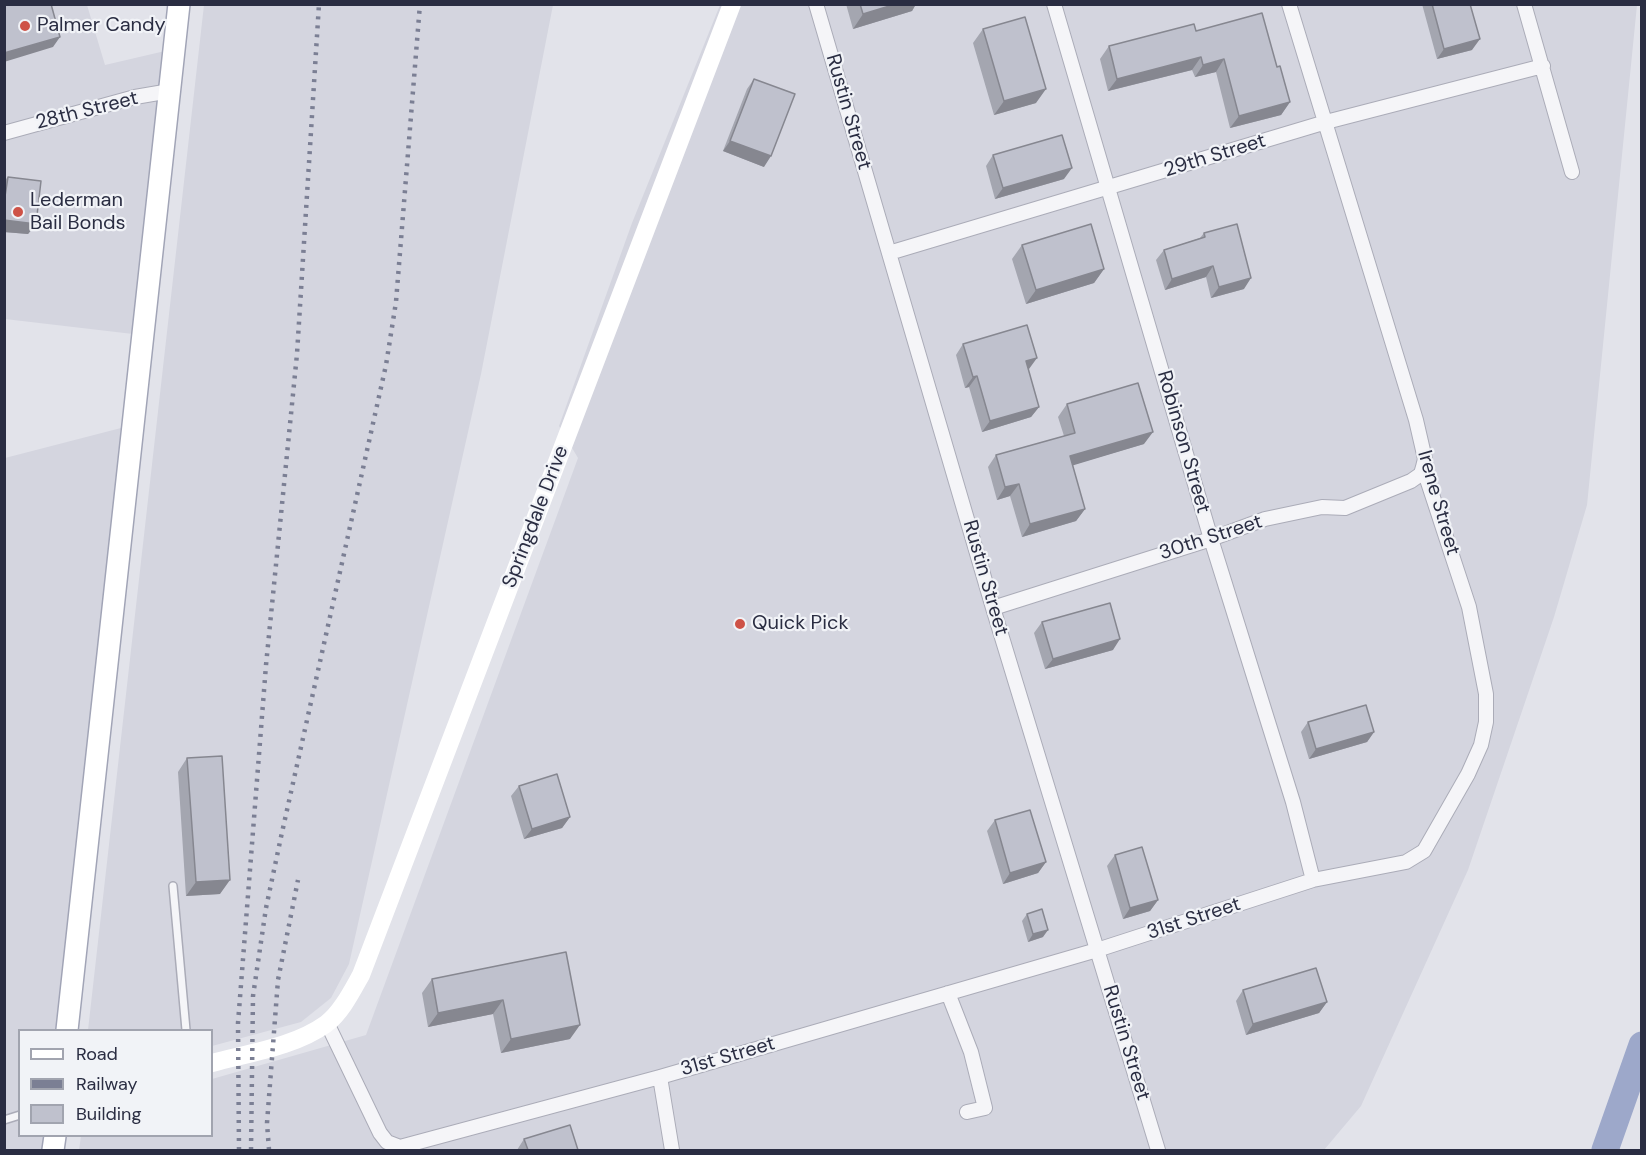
<!DOCTYPE html>
<style>
body{margin:0}
#map{position:relative;width:1646px;height:1155px;overflow:hidden;background:#e2e3ea;font-family:"DM Sans",sans-serif}
canvas{display:block}
.frame{position:absolute;inset:0;border:6px solid #2a2d42;pointer-events:none}
.legend{position:absolute;left:18px;top:1029px;width:195px;height:108px;box-sizing:border-box;background:#f1f3f7;border:2px solid #a1a4af;margin:0;padding:8px 10px;list-style:none;font-size:18px;color:#2a2d42}
.legend li{display:flex;align-items:center;gap:12px;height:30px}
.legend b{width:30px;border:2px solid #a1a4af}
</style>
<div id="map">
<canvas width="1646" height="1155"></canvas>
<div class="frame"></div>
<ul class="legend">
<li><b style="height:8px;background:#fff"></b>Road</li>
<li><b style="height:8px;background:#7b7f94"></b>Railway</li>
<li><b style="height:16px;background:#bfc1cd"></b>Building</li>
</ul>
</div>
<script>
const ctx = document.querySelector('canvas').getContext('2d');
ctx.lineJoin = 'round';
function fillPath(path, color) {
  ctx.fillStyle = color;
  ctx.fill(path, 'evenodd');
}
function trace(path, color, width, dash) {
  ctx.strokeStyle = color;
  ctx.lineWidth = width;
  ctx.lineCap = dash ? 'butt' : 'round';
  ctx.setLineDash(dash || []);
  ctx.stroke(path);
}
function label(font, color, halo, rows, align = 'center') {
  ctx.font = font + ' "DM Sans",sans-serif';
  ctx.lineWidth = 4.5;
  ctx.setLineDash([]);
  ctx.textBaseline = 'middle';
  ctx.strokeStyle = halo;
  ctx.fillStyle = color;
  for (const [text, x, y, turn = 0] of rows) {
    ctx.save();
    ctx.translate(x, y);
    ctx.rotate((+turn || 0) * Math.PI / 180);
    ctx.textAlign = isNaN(turn) ? turn : align;
    if (halo) ctx.strokeText(text, 0, 0);
    ctx.fillText(text, 0, 0);
    ctx.restore();
  }
}
fillPath(new Path2D(`
 M5 5H87L105 65 165 51 133 334 5 319Z
 M204 5H553L481 374 349 964 331 998 301 1022 212 1046V1030H88Z
 M720 5H1637L1587 505 1554 617 1468 870 1361 1106 1324 1150H79L81 1136H212V1079L366 1035 578 458 559 426 632 223Z
 M121 428 59 1030H20V1136H47L45 1150H5V458Z`), '#d4d5df');
trace(new Path2D(`
 M1605 1150 1642 1045`), '#9da8ca', 27);
const lane = new Path2D(`
 M173 886 186 1030
 M4 1120 20 1115`);
const street = new Path2D(`
 M816 4 993 608 1158 1150
 M1054 4 1211 539 1293 802 1313 880
 M1524 4 1572 172
 M4 133 135 97 170 91
 M889 253 1326 122 1543 66
 M993 608 1211 539 1265 519 1322 507 1345 508 1411 481 1421 474 1423 467
 M948 993 971 1052 985 1108 967 1112
 M327 1023 380 1133 387 1142 400 1147 660 1077 1097 950 1313 880 1406 862 1424 851 1468 774 1481 745 1486 722V694L1469 607 1423 467 1425 459 1416 420 1289 4
 M660 1077 672 1150`);
const primary = new Path2D(`
 M67 1030 179 4
 M53 1150 55 1136`);
trace(lane, '#abacb8', 10);
trace(street, '#abacb8', 16);
trace(primary, '#a1a4b6', 24);
trace(lane, '#f5f5f8', 7);
trace(street, '#f5f5f8', 14);
trace(new Path2D(`
 M212 1063C248 1053 294 1047 326 1024 341 1013 352 991 361 975L732 4`), '#fff', 18);
trace(primary, '#fff', 21);
trace(new Path2D(`
 M239 1150 238 1023 266 665 297 354 319 4
 M251 1150 253 996 266 908 281 837 386 365 396 302 420 4
 M269 1150 267 1123 278 980 298 880`), '#7b7f94', 4.5, [3, 6]);
fillPath(new Path2D(`
 M846 4H916L912 11 853 29Z
 M1422 4H1470L1472 50 1437 59Z
 M983 29 1036 103 994 115 973 43Z
 M1196 31 1277 67 1290 102 1281 115 1230 128 1216 72 1195 77 1192 70 1108 91 1100 59 1109 46Z
 M754 79 764 167 723 151 747 89Z
 M993 155 1064 179 995 199 986 166Z
 M8 177 36 224 28 234 4 232V181Z
 M1204 233 1244 289 1211 298 1206 277 1165 290 1156 260 1164 250 1200 238Z
 M1022 245 1104 269 1094 283 1026 304 1012 259Z
 M963 344 1029 369H1028L1039 407 1031 417 982 432 969 387 965 388 956 355Z
 M1067 404 1144 444 1072 465 1085 509 1076 521 1022 537 1010 496 997 500 988 467 996 455 1064 436 1058 417Z
 M1042 622 1113 650 1045 669 1034 633Z
 M1308 722 1374 732 1367 742 1309 759 1301 732Z
 M187 758 220 894 186 896 178 772Z
 M519 786 570 817 562 828 524 839 511 796Z
 M995 820 1046 862 1038 873 1003 884 987 831Z
 M1115 855 1158 900 1150 911 1123 919 1107 866Z
 M1027 914 1043 937 1028 942 1022 921Z
 M566 952 570 1039 501 1053 493 1014 428 1027 422 993 432 979Z
 M1243 990 1327 1002 1319 1013 1246 1035 1236 1001Z
 M524 1139 578 1150H517Z`), '#a4a6b0');
fillPath(new Path2D(`
 M896 4H916L912 11 853 29 863 14Z
 M60 37 53 47 4 62V53Z
 M1480 39 1472 50 1437 59 1444 49Z
 M1201 57 1192 70 1108 91 1117 79Z
 M1224 59 1216 72 1195 77 1203 65Z
 M1046 89 1036 103 994 115 1004 101Z
 M1290 102 1281 115 1230 128 1239 116Z
 M730 141 771 156 764 167 723 151Z
 M1072 168 1064 179 995 199 1003 188Z
 M4 220 36 224 28 234 4 232Z
 M1213 266 1206 277 1165 290 1172 279Z
 M1104 269 1094 283 1026 304 1036 290Z
 M1251 278 1244 289 1211 298 1219 287Z
 M1037 358 1029 369 1019 372 1026 361Z
 M977 376 969 387 965 388 973 377Z
 M1039 407 1031 417 982 432 990 421Z
 M1153 432 1144 444 1061 469 1070 456Z
 M1019 484 1010 496 997 500 1005 487Z
 M1085 509 1076 521 1022 537 1030 524Z
 M1120 639 1113 650 1045 669 1053 659Z
 M1374 732 1367 742 1309 759 1316 749Z
 M570 817 562 828 524 839 532 829Z
 M1046 862 1038 873 1003 884 1010 873Z
 M230 880 220 894 186 896 196 882Z
 M1158 900 1150 911 1123 919 1130 908Z
 M1048 930 1043 937 1028 942 1033 934Z
 M503 1000 493 1014 428 1027 438 1013Z
 M1327 1002 1319 1013 1246 1035 1253 1024Z
 M580 1025 570 1039 501 1053 511 1039Z`), '#868790');
const building = new Path2D(`
 M4 4H51L60 37 4 53Z
 M860 4H896L863 14Z
 M1432 4H1470L1480 39 1444 49Z
 M1262 13 1277 67 1280 66 1290 102 1239 116 1224 59 1203 65 1201 57 1117 79 1109 46 1194 24 1196 31Z
 M1025 17 1046 89 1004 101 983 29Z
 M754 79 795 94 771 156 730 141Z
 M1062 135 1072 168 1003 188 993 155Z
 M8 177 41 181 36 224 4 220V203Z
 M1091 224 1104 269 1036 290 1022 245Z
 M1237 224 1251 278 1219 287 1213 266 1172 279 1164 250 1205 237 1204 233Z
 M1027 325 1037 358 1026 361 1039 407 990 421 977 376 973 377 963 344Z
 M1138 383 1153 432 1070 456 1085 509 1030 524 1019 484 1005 487 996 455 1075 433 1067 404Z
 M1110 603 1120 639 1053 659 1042 622Z
 M1366 705 1374 732 1316 749 1308 722Z
 M222 756 230 880 196 882 187 758Z
 M557 774 570 817 532 829 519 786Z
 M1030 810 1046 862 1010 873 995 820Z
 M1142 847 1158 900 1130 908 1115 855Z
 M1042 909 1048 930 1033 934 1027 914Z
 M566 952 580 1025 511 1039 503 1000 438 1013 432 979Z
 M1316 968 1327 1002 1253 1024 1243 990Z
 M570 1125 578 1150H528L524 1139Z`);
fillPath(building, '#bfc1cd');
trace(building, '#868790', 1.5);
for (const [x, y, r, color] of [
 [25,26,6,"#ce5247"],
 [18,212,6,"#ce5247"],
 [740,624,6,"#ce5247"]
]) {
  const dot = new Path2D();
  dot.arc(x, y, r, 0, 2 * Math.PI);
  ctx.fillStyle = color;
  ctx.fill(dot);
  trace(dot, '#f1f3f7', 2);
}
label('20px', '#2a2d42', '#f1f3f7', [
 ["Palmer Candy",37,26],
 ["Lederman",30,201],
 ["Bail Bonds",30,224],
 ["Quick Pick",752,624]
], 'left');
label('20px', '#2a2d42', '#f1f3f7', [
 ["28th Street",87,111,-14],
 ["Rustin Street",848,112,74],
 ["29th Street",1215,156,-17],
 ["Robinson Street",1183,442,74],
 ["Irene Street",1438,503,74],
 ["Springdale Drive",536,517,-69],
 ["30th Street",1211,538,-18],
 ["Rustin Street",985,578,74],
 ["31st Street",1194,919,-18],
 ["Rustin Street",1126,1043,73],
 ["31st Street",728,1057,-16]
]);
</script>
